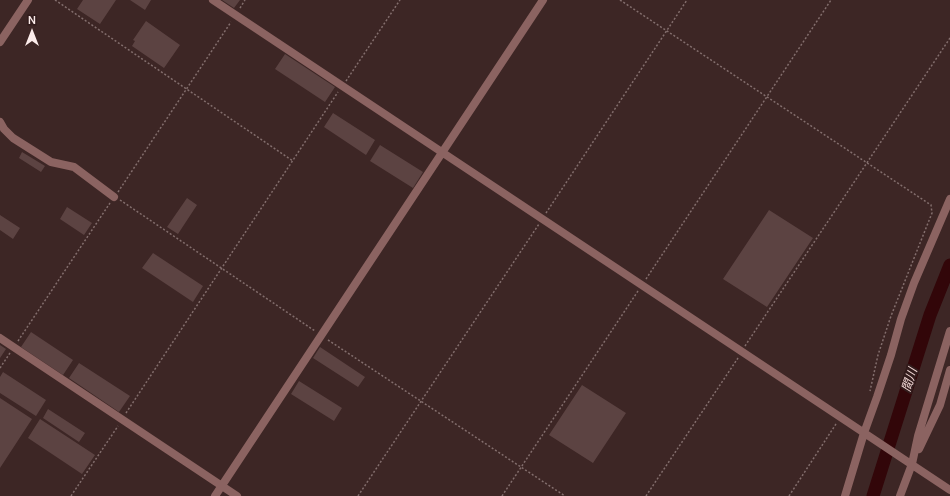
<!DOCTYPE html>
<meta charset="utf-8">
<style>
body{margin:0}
#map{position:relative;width:950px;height:496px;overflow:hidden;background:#3d2625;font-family:Manrope,sans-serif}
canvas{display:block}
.north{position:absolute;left:12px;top:12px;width:40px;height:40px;-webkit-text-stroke:3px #321c1c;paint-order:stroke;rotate:0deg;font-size:11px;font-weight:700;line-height:16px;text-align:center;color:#fceceb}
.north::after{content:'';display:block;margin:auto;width:14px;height:18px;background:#fceceb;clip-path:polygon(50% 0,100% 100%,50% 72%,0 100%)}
</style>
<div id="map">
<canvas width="950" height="496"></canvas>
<div class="north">N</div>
</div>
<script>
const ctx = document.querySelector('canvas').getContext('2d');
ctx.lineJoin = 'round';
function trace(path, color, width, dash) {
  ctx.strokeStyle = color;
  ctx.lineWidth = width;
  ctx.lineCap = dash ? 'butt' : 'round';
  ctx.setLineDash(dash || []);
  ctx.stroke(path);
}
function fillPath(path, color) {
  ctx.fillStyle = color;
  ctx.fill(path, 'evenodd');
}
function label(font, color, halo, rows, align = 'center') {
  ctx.font = font + ' Manrope,"Noto Sans JP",sans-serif';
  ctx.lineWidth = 4;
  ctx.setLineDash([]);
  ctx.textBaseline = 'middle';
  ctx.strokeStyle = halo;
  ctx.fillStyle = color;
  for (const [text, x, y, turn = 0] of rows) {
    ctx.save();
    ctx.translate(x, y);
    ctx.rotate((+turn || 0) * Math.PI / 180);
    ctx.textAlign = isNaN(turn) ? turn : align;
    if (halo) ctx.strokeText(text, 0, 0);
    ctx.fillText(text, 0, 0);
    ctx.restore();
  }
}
trace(new Path2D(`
 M873 496 930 315 950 265`), '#320609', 13);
fillPath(new Path2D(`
 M83 0H116L100 24 77 9Z
 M130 0H151L145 10Z
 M222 0H240L234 8Z
 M146 21 180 45 164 68 132 46 135 41 133 40Z
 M285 54 335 87 325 102 275 69Z
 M333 113 375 140 366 155 324 127Z
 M380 145 423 172 413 188 370 161Z
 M22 152 45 166 41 172 19 158Z
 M187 198 197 205 178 234 167 227Z
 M67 207 92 223 84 235 60 219Z
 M769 210 813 238 767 307 723 279Z
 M0 215 20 228 13 239 0 230Z
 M153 253 203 286 193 302 142 268Z
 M31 332 73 360 63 375 21 347Z
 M0 345 6 349 0 358Z
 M320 347 365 377 358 387 313 358Z
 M79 363 130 396 119 412 69 378Z
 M3 372 46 400 36 416 0 393V377Z
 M299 381 342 408 334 421 291 394Z
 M582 385 626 413 593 463 549 435Z
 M0 398 32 419 0 468Z
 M48 409 85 433 79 442 43 418Z
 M40 419 95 455 82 474 28 438Z`), '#5c4342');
trace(new Path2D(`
 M55 0 293 161
 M620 0 931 205 932 213 891 316 878 355 870 391
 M240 8 245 0
 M346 81 400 0
 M118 192 231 22
 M120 200 315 331
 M546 213 687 0
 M646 279 831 0
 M328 340 565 496
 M18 341 110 203
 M745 346 950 38
 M0 368 10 353
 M126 413 338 92
 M71 496 118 426
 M358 496 539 224
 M502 496 638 291
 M646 496 738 358
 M789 496 836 424`), '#836e6d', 1.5, [2, 2]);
trace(new Path2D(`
 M213 0 950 490
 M0 42 28 0
 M0 122 4 129 13 138 51 162 74 167 114 197
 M0 338 237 496
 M919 449 940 405 950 370
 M215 496 543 0
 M845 496 864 433 877 397 891 355 901 319 914 283 950 199
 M900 496 912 464 918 436 950 331`), '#8b6361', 8);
label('italic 12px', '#f5dbd9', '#321c1c', [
 ["間川",910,380,-72]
]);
</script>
